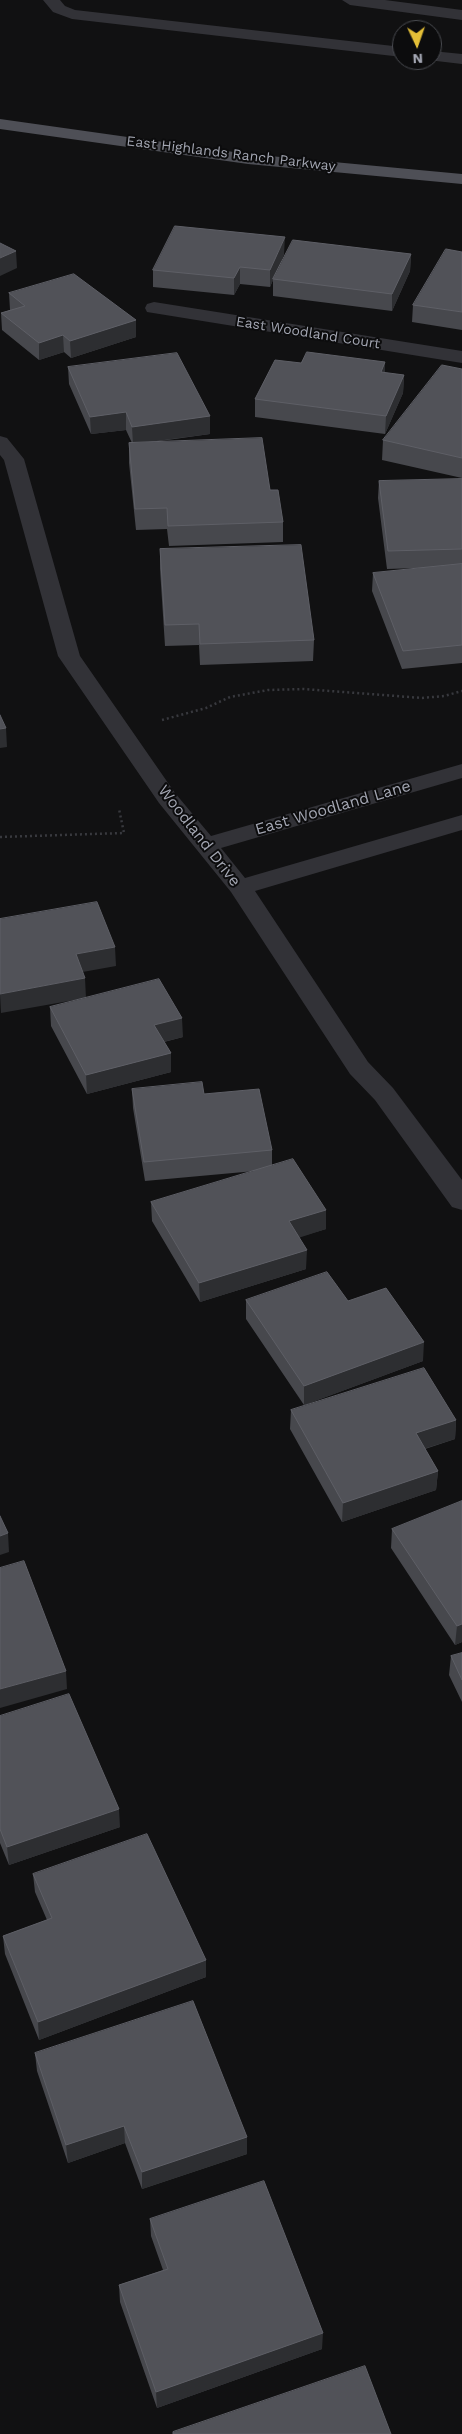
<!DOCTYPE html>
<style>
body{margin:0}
#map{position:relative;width:462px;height:2434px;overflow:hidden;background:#111112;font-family:"Work Sans",sans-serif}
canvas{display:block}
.north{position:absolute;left:392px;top:20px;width:50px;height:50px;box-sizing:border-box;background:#0c0c0d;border:1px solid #484a4f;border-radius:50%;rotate:177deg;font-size:14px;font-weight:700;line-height:20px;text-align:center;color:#a3a6b2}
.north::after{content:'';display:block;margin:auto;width:18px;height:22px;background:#e4bf37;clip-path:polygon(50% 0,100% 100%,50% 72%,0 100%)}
</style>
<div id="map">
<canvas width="462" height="2434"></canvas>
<div class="north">N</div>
</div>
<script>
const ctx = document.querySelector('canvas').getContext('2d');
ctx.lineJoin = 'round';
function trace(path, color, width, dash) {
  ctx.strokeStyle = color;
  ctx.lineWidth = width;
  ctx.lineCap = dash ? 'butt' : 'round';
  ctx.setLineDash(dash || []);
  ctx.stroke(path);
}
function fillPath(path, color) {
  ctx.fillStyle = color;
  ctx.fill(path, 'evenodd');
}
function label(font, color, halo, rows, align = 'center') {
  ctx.font = font + ' "Work Sans",sans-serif';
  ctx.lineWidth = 4;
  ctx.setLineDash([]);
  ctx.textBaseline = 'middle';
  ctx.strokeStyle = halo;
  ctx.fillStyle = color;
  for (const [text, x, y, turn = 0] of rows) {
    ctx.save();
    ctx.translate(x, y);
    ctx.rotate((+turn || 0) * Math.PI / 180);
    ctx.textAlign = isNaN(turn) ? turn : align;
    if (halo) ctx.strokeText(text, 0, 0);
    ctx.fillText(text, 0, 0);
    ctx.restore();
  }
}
trace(new Path2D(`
 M162 720 206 708 230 697 268 690 304 689 422 698 444 696 462 691
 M0 837 124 833 119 809`), '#38393e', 2.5, [2, 3]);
fillPath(new Path2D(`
 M43 0H60L65 6 75 10 402 47V57L72 19 53 12Z
 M342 0H385L462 10V20L350 5Z
 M432 51 462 54V64L428 60H432Z`), '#323237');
fillPath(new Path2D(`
 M154 302 462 351V363L147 312 145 308 147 304Z
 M0 436 7 438 24 459 80 656 175 793 211 836 462 764V778L221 848 245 878 462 815V830L255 891 368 1062 393 1088 462 1180V1210L452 1207 375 1100 350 1074 231 892 159 803 58 656 4 460 0 455Z`), '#323237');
fillPath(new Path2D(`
 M0 119 248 154 462 174V184L248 164 0 129Z`), '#4e4f56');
fillPath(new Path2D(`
 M462 252V330L412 322 413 305Z
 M284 254 274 278 411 254 410 271 392 311 273 296V280L270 287 240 284 234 295 153 287V270Z
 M9 293 136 320V337L71 358 64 352 39 360 2 330 1 313 10 310Z
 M385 362V373L404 375 403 393 385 434 255 417V399L301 363Z
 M68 367 210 416V434L153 442 270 490 283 522V542L169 546 167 529 136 530 129 463V443H132L126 430 91 434 69 384Z
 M462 369V478L382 460 383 440Z
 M462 479V663L402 669 372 591 373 573 420 568 387 569 378 498 379 481Z
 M160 549 314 640 313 661 200 665 199 645 165 646 160 569Z
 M50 1007 183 1037 164 1042 171 1053V1072L87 1094 51 1026Z
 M132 1089 204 1094 272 1150V1166L326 1210V1229L299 1237 306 1269 200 1302 152 1221 151 1202 255 1171 145 1181 133 1108Z
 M246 1300 348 1301 423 1361 304 1405 246 1319Z
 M291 1410 456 1420 455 1439 425 1449 438 1471 436 1490 342 1522 290 1429Z
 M462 1501V1642L455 1645 391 1548 392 1529Z
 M462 1653V1702L449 1675 451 1656Z
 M0 1716 120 1827 9 1865 0 1843Z
 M33 1874 206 1960V1977L39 2040 5 1954 3 1936 47 1920 35 1892Z
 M35 2053 247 2137V2154L142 2189 125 2143 68 2163 37 2071Z
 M150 2219 322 2349 157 2408 120 2302 119 2285 163 2270 151 2236Z`), '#47484d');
fillPath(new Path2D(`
 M285 237 284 254 270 287V270Z
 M16 251 17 268 0 276V258Z
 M411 254 410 271 392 311V294Z
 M240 267V284L234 295V278Z
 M136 320V337L71 358 70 341Z
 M63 335 64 352 39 360V343Z
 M385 362V379L381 372Z
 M404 375 403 393 385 434 386 416Z
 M126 412V430L91 434 90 417Z
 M210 416V434L133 444 132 427Z
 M6 728 7 747 0 748V729Z
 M115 947 116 966 77 973 76 954Z
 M85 978 86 998 1 1013 0 994Z
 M182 1018 183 1037 155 1044 154 1025Z
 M171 1053V1072L87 1094 86 1075Z
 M326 1210V1229L289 1241V1221Z
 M307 1250 306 1269 200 1302 199 1283Z
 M424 1342 423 1361 304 1405V1386Z
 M456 1420 455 1439 414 1452 416 1433Z
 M438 1471 436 1490 342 1522 343 1503Z
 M8 1533 9 1552 0 1555V1536Z
 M462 1624V1642L455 1645 457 1626Z
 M66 1671 67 1689 0 1708V1689Z
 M119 1809 120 1827 9 1865 7 1847Z
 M206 1960V1977L39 2040 38 2022Z
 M124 2126 125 2143 68 2163 66 2145Z
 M247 2137V2154L142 2189V2172Z
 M323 2333 322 2349 157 2408 156 2392Z`), '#2d2e31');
const building = new Path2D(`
 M175 226 285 237 270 270 240 267 234 278 153 270Z
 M293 240 411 254 392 294 273 279Z
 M0 243 16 251 0 258Z
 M446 249 462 252V312L413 305Z
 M74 274 136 320 70 341 63 335 39 343 1 313 25 306 9 293Z
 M307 352 385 362 381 372 404 375 386 416 255 399 275 360 301 363Z
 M177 353 210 416 132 427 126 412 90 417 68 367Z
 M442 365 462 369V458L383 440Z
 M262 438 270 490H278L283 522 168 526 167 508 135 509 129 443Z
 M462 479V549L388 551 379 481Z
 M301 545 314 640 200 644 199 624 165 625 160 549Z
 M462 564V645L403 651 373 573Z
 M0 715 6 728 0 729Z
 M97 902 115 947 76 954 85 978 0 994V919Z
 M159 979 182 1018 154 1025 171 1053 86 1075 50 1007Z
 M202 1082 204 1094 259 1089 272 1150 144 1162 132 1089Z
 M293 1159 326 1210 289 1221 307 1250 199 1283 151 1202Z
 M327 1272 348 1301 386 1288 424 1342 304 1386 246 1300Z
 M424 1368 456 1420 416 1433 438 1471 343 1503 291 1410Z
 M462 1501V1624L457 1626 392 1529Z
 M0 1516 8 1533 0 1536Z
 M24 1561 66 1671 0 1689V1568Z
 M462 1653V1680L451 1656Z
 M69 1694 119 1809 7 1847 0 1829V1716Z
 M147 1834 206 1960 38 2022 3 1936 52 1918 33 1874Z
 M193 2001 247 2137 142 2172 124 2126 66 2145 35 2053Z
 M264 2181 323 2333 156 2392 119 2285 168 2269 150 2219Z
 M365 2366 391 2434H173V2432Z`);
fillPath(building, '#515258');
trace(building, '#5e5f66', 1);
label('14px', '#a3a6b2', '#0c0c0d', [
 ["East Highlands Ranch Parkway",231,154,7],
 ["East Woodland Court",308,333,9]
]);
label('16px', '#a3a6b2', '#0c0c0d', [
 ["East Woodland Lane",333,808,-16],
 ["Woodland Drive",199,836,52]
]);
</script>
